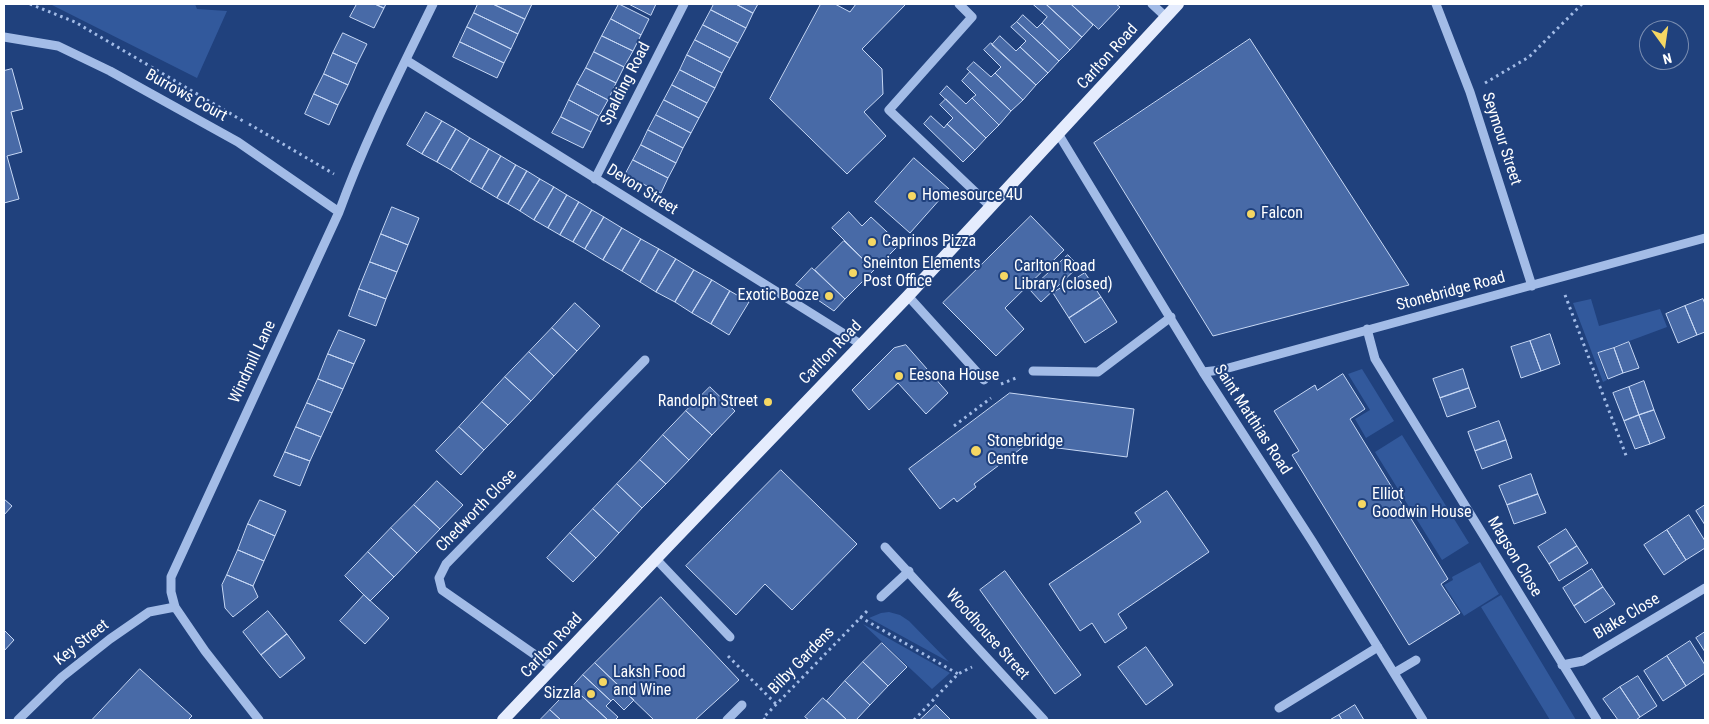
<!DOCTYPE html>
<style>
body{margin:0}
#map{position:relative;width:1709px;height:724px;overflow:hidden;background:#20417d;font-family:"Roboto Condensed",sans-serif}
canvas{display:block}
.frame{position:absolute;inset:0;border:5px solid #fff;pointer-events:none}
.north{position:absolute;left:1639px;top:20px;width:50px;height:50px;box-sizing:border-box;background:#20417d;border:1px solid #798db1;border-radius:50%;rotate:166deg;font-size:14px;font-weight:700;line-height:20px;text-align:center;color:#fff}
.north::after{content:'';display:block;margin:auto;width:18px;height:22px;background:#f5d763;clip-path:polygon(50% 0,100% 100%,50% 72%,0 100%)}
</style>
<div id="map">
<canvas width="1709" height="724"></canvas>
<div class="frame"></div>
<div class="north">N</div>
</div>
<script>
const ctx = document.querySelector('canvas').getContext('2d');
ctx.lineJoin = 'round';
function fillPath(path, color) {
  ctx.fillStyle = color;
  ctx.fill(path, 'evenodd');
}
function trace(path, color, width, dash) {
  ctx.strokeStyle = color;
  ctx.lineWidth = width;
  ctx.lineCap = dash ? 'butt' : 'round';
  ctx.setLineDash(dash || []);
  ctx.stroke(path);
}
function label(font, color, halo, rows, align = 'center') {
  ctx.font = font + ' "Roboto Condensed",sans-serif';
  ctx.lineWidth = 4;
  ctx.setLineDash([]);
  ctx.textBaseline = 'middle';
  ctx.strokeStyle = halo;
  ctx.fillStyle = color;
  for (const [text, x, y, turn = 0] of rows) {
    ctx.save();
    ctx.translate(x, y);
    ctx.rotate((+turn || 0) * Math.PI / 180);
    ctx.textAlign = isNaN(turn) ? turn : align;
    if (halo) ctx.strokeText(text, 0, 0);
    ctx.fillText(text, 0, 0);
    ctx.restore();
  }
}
fillPath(new Path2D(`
 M50 4H195L197 9 227 11 197 78Z
 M1591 299 1599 326 1660 309 1667 327 1597 353 1607 380 1603 382 1573 303Z
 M1362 369 1394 421 1366 438 1355 419 1370 410 1348 374Z
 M1402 435 1469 543 1442 560 1375 452Z
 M1480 562 1499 594 1464 616 1444 585 1453 580 1452 577Z
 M1501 595 1576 720H1550L1481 607Z
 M889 612 900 615 909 621 949 662 869 618 881 613Z
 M863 624 950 673 932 689Z`), '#32599c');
const building = new Path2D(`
 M357 4H375L384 8 374 28 350 17Z
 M375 4H386L384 8Z
 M478 4H493L525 19 518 34 474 13Z
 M493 4H532L525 19Z
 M619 4 649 19 641 35 611 19Z
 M629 4H656L651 15Z
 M714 4H736L753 13 746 28 711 10Z
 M736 4H758L753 13Z
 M821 4H835L850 12 856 4H906L862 49 882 69 883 94 864 112 886 136 847 174 770 99Z
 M1033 4H1046L1082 37 1070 50 1042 23 1047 17Z
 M1046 4H1071L1093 25 1082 37Z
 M1071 4H1116L1120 7 1099 29Z
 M711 10 746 28 738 43 703 25Z
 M474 13 518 34 511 49 467 27Z
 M1023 15 1037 28 1042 23 1070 50 1059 61 1017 22Z
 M611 19 641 35 633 51 602 36Z
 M1017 22 1059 61 1048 73 1020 47 1026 41 1011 27Z
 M703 25 738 43 730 58 695 40Z
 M467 27 511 49 504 63 460 42Z
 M343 33 367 44 357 64 333 53Z
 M602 36 633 51 624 67 594 52Z
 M1000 36 1016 51 1020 47 1048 73 1036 85 992 45Z
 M1250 39 1409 285 1213 336 1094 143Z
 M695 40 730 58 722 73 687 55Z
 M460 42 504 63 497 78 453 57Z
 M991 43 1036 85 1023 100 995 73 1001 67 984 50Z
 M594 52 624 67 616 83 586 68Z
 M333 53 357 64 348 85 324 74Z
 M687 55 722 73 715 88 680 70Z
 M974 62 991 77 995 73 1023 100 1011 111 967 69Z
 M586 68 616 83 608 100 577 84Z
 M12 69 23 109 11 112 22 152 7 156 19 199 4 203V71Z
 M680 70 715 88 707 103 672 85Z
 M970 72 1011 111 999 125 972 98 976 95 962 81Z
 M324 74 348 85 338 105 314 94Z
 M577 84 608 100 599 116 569 100Z
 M672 85 707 103 699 118 664 100Z
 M947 86 966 104 972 98 999 125 986 138 940 94Z
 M314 94 338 105 329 125 305 114Z
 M946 99 986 138 975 150 947 124 953 118 940 105Z
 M569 100 599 116 591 132 561 117Z
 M664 100 699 118 691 133 656 115Z
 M426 112 442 121 422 154 407 145Z
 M656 115 691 133 683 148 648 130Z
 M931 116 944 128 947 124 975 150 963 162 924 124Z
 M561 117 591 132 583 148 552 133Z
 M442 121 456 129 437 162 422 154Z
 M456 129 470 138 451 170 437 162Z
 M648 130 683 148 676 163 641 145Z
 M470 138 489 149 470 182 451 170Z
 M641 145 676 163 668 178 633 160Z
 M489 149 501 156 482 189 470 182Z
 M501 156 516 165 497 198 482 189Z
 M914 158 949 189 910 233 875 202Z
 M633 160 668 178 661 193 625 175Z
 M516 165 527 171 508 204 497 198Z
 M527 171 540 179 520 211 508 204Z
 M540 179 554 187 534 220 520 211Z
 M554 187 567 195 548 228 534 220Z
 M567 195 579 202 560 235 548 228Z
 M579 202 592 210 573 242 560 235Z
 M392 207 419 218 408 245 381 234Z
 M592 210 604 217 585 249 573 242Z
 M849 212 862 226 871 217 900 244 874 270 832 228Z
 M1031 216 1064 250 1005 308 1024 329 996 356 943 303Z
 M604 217 622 228 603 260 585 249Z
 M622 228 641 239 622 271 603 260Z
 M381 234 408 245 397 272 370 262Z
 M641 239 659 249 640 282 622 271Z
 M844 241 874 270 845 299 815 270Z
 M659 249 676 259 656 292 640 282Z
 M1068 255 1079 266 1041 302 1030 290Z
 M676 259 694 270 675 302 656 292Z
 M370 262 397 272 386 299 359 289Z
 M812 268 845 299 834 311 796 285Z
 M694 270 712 280 692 313 675 302Z
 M1085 273 1101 297 1069 318 1053 293Z
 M712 280 730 291 711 324 692 313Z
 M359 289 386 299 376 326 349 316Z
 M730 291 749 302 729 335 711 324Z
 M1101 297 1117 322 1085 343 1069 318Z
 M1703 299 1705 304V332L1697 335 1685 306Z
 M575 303 600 326 577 351 552 328Z
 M1685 306 1697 335 1678 343 1666 314Z
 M552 328 577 351 554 376 529 352Z
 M339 330 365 340 354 364 328 354Z
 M1550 334 1560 364 1541 371 1530 341Z
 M1530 341 1541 371 1521 378 1511 347Z
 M1629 342 1639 368 1623 373 1614 348Z
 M906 345 948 393 926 414 898 383 869 410 852 390 894 348Z
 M1614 348 1623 373 1608 379 1598 353Z
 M529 352 554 376 531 401 505 377Z
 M328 354 354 364 343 389 318 379Z
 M1463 369 1469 388 1440 398 1433 379Z
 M1343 374 1365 409 1350 419 1448 579 1441 584 1460 613 1409 645 1292 455 1299 451 1274 411 1315 385 1317 390Z
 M505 377 531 401 508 425 482 402Z
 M318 379 343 389 332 413 307 403Z
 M1644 381 1654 410 1639 415 1629 387Z
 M710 387 735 411 712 435 686 411Z
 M1629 387 1639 415 1624 421 1613 393Z
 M1469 388 1476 407 1447 417 1440 398Z
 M1010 393 1134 409 1127 457 1027 444 974 484 976 487 957 502 954 498 940 509 909 469Z
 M482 402 508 425 484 450 459 427Z
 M307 403 332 413 321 437 296 427Z
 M1654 410 1665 438 1650 444 1639 415Z
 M686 411 712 435 689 460 663 435Z
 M1639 415 1650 444 1635 449 1624 421Z
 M1499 421 1506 440 1475 451 1468 432Z
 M296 427 321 437 310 461 285 452Z
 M459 427 484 450 461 475 436 451Z
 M663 435 689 460 666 484 640 460Z
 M1506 440 1512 458 1482 469 1475 451Z
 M285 452 310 461 300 486 274 476Z
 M640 460 666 484 642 508 617 484Z
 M781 470 857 544 792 610 765 584 736 615 686 566Z
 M1531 474 1538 494 1507 505 1499 486Z
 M437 481 463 505 440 529 414 505Z
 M617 484 642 508 619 533 593 509Z
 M1167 491 1209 552 1118 614 1127 628 1105 643 1092 623 1080 631 1049 584 1141 522 1135 513Z
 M1538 494 1546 513 1514 524 1507 505Z
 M4 499 12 506 4 515Z
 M260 500 286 511 275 536 248 524Z
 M414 505 440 529 417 553 391 528Z
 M1705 505V525L1696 511Z
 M593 509 619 533 596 558 570 533Z
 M1689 515 1705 541V548L1686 560 1667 530Z
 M248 524 275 536 264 561 238 550Z
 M391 528 417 553 394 577 368 552Z
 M1566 529 1577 546 1549 564 1538 547Z
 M1667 530 1686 560 1664 575 1644 545Z
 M570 533 596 558 573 582 547 558Z
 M1577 546 1588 563 1559 581 1549 564Z
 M238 550 264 561 253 586 227 575Z
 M368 552 394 577 370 601 345 576Z
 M1592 569 1603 587 1574 606 1563 588Z
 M1005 571 1081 675 1055 694 980 590Z
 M227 575 253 586 258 597 233 617 225 608 222 585Z
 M1603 587 1615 604 1585 623 1574 606Z
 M364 595 389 618 365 644 340 621Z
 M661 597 739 680 695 720H654L595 663Z
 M268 611 287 634 261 655 243 632Z
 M4 630 14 640 4 651Z
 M1705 632V652L1696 638Z
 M287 634 305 658 280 678 261 655Z
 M1690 641 1705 665V673L1686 686 1667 656Z
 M882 643 907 667 888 686 863 662Z
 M1146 647 1173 685 1146 705 1118 667Z
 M1667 656 1686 686 1663 701 1644 671Z
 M863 662 888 686 870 705 845 681Z
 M595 663 634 700 624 710 613 699 611 701 583 675Z
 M140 669 192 716 188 720H92Z
 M583 675 611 701 606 706 618 717 615 720H608L572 687Z
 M1638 676 1657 706 1640 717 1620 687Z
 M845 681 870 705 856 720H847L827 701Z
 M572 687 608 720H561L550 710Z
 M1620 687 1640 717 1636 720H1618L1603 699Z
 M823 698 847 720H809L805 717Z
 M936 705 951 720H920Z
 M1355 705 1364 720H1342L1339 715Z
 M550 710 561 720H540Z
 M1339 715 1342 720H1330Z`);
fillPath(building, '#486aa7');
trace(building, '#c7d8f5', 1);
trace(new Path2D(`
 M30 4 75 22 243 121
 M1485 83 1529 57 1582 4
 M249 124 334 174
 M1565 295 1627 458
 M1001 384 1016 378
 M954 426 991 398
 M860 617 958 674
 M728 656 777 705
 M765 720 763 718 868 610
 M914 720 958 674 972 667`), '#a3bce7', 3, [2.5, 4]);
trace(new Path2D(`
 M959 4 972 17 889 110 991 207
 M1152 4 1166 17
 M1436 4 1470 92 1532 286
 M4 37 58 46 110 71 238 142 339 212
 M406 60 862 345
 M1059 135 1203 372 1312 541 1423 720
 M595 179 684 4
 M908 296 984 380
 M1367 329 1375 359 1597 720
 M1033 371 1098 372 1171 317
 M1203 372 1221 370 1705 238
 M885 547 1044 720
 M656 559 730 637
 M881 597 909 571
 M1562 665 1583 661 1705 588
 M554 668 442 590 439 578 446 564 645 360
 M1394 673 1416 660
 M1279 708 1378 647
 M18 720 62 677 110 639 149 612 175 607
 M259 720 205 651 175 607 171 592V577L339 212C365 140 400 72 433 4
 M727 720 742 705`), '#a3bce7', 9);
trace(new Path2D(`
 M503 720 667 547 908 296 1178 4`), '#e5ecfd', 12);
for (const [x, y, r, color] of [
 [912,196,5,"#f5d763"],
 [1251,214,5,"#f5d763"],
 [872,242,5,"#f5d763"],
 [853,273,5,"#f5d763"],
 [1004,276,5,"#f5d763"],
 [829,296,5,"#f5d763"],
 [899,376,5,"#f5d763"],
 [768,402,5,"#f5d763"],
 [976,451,6,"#f5d763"],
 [1362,504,5,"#f5d763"],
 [603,682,5,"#f5d763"],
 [591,694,5,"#f5d763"]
]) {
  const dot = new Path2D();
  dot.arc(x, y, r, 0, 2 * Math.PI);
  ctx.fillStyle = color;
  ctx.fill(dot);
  trace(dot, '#20417d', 2);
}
label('16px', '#fff', '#20417d', [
 ["Carlton Road",1108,57,-48],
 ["Spalding Road",626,84,-63],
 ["Burrows Court",186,96,29],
 ["Seymour Street",1501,139,72],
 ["Devon Street",642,190,32],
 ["Stonebridge Road",1451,292,-15],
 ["Carlton Road",831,353,-46],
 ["Windmill Lane",253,362,-65],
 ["Saint Matthias Road",1252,420,57],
 ["Chedworth Close",477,511,-46],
 ["Magson Close",1514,557,59],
 ["Blake Close",1627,617,-31],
 ["Woodhouse Street",987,635,48],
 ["Key Street",82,643,-38],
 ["Carlton Road",552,646,-47],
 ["Bilby Gardens",802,661,-46]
]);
label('16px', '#fff', '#20417d', [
 ["Homesource 4U",922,196],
 ["Falcon",1261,214],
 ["Caprinos Pizza",882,242],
 ["Sneinton Elements",863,264],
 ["Post Office",863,282],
 ["Carlton Road",1014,267],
 ["Library (closed)",1014,285],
 ["Exotic Booze",819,296,"right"],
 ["Eesona House",909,376],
 ["Randolph Street",758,402,"right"],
 ["Stonebridge",987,442],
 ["Centre",987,460],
 ["Elliot",1372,495],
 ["Goodwin House",1372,513],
 ["Laksh Food",613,673],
 ["and Wine",613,691],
 ["Sizzla",581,694,"right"]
], 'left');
</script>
